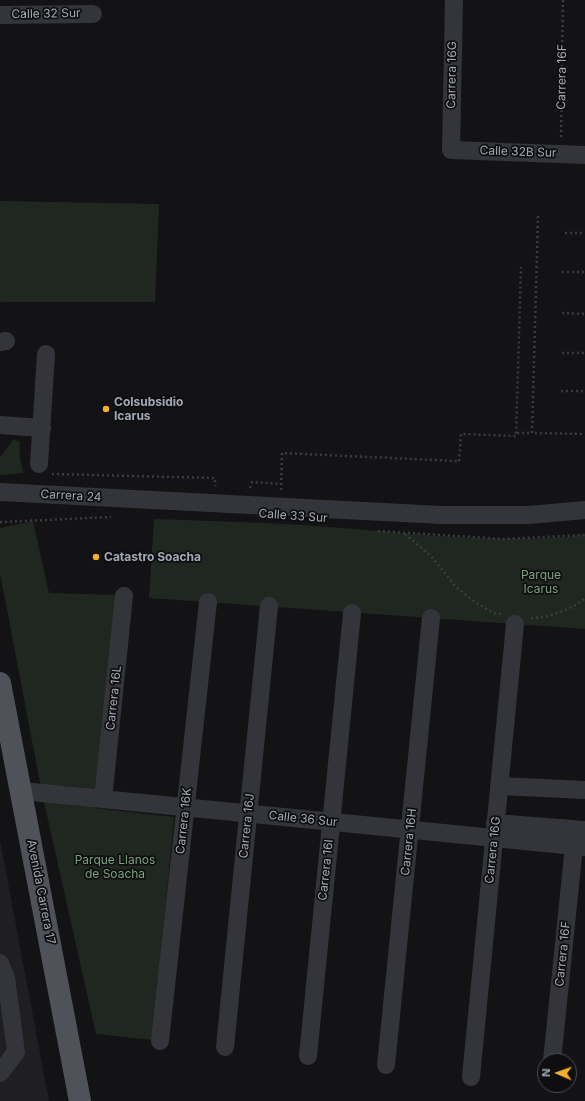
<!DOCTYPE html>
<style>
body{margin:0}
#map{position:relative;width:585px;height:1101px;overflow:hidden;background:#131315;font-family:Inter,sans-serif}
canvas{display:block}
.north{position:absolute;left:537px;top:1053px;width:40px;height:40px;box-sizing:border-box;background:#0e0e10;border:1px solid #4a4c52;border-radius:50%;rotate:272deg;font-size:11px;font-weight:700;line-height:16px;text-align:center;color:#a4aab5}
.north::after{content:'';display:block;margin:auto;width:14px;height:18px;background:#f4af2b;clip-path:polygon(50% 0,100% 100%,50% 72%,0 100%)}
</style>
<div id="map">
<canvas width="585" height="1101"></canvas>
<div class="north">N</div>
</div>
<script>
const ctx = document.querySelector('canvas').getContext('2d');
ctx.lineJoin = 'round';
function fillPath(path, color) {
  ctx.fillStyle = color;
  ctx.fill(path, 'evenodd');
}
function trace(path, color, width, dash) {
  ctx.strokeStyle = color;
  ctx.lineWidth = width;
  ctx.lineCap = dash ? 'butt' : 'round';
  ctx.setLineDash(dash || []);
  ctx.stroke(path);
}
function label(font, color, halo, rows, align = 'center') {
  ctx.font = font + ' Inter,sans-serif';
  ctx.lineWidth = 3.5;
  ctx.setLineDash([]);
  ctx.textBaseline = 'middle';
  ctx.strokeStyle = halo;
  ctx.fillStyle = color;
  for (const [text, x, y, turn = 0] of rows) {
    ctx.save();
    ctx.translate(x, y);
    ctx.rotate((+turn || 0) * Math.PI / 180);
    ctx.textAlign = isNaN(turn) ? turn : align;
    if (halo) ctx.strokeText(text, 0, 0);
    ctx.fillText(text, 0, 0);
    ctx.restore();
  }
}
fillPath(new Path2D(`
 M0 840 49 1101H0Z`), '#1f1f22');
fillPath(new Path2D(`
 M0 201 159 204 155 302H1L0 303Z
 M13 440 20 441C19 453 20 462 24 473L0 475V457Z
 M154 519C204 521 254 522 303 525 397 531 491 546 585 535V629L149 598Z
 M33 521 49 593 117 595 94 808 174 817 153 1040 96 1034 42 793 0 573V528Z`), '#1f2720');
trace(new Path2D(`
 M561 137 563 0
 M538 216 532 433 585 434
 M565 233H585
 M562 272H585
 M562 313 585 314
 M562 353H585
 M561 391H585
 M517 433H532
 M52 474 215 478V486
 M250 488 252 482 281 484
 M281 490 282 453 456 461 459 462 461 434 516 436 521 267
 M0 522 111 517
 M378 531 504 539 585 535
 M405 534 431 556 456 587 472 600 493 613 501 614
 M531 618C547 618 574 609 585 598`), '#3a3c41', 2.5, [2, 3]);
trace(new Path2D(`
 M454 0 451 150 585 155
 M0 15 93 14
 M0 342 6 341
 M0 425 42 428
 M39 464 46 354
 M0 492 440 515H529L585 510
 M499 786 585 790
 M22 791 585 847
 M103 799 124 596
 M495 823 585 830
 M0 963 6 978 16 1052 0 1073
 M160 1041 208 602
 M225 1047 269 606
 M308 1056 352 613
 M552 1061 574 846
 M386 1065 431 618
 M471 1077 515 624`), '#34353a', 18);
trace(new Path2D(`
 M0 683 80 1101`), '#505259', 22);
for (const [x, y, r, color] of [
 [106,409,4,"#f4af2b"],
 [96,557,4,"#f4af2b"]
]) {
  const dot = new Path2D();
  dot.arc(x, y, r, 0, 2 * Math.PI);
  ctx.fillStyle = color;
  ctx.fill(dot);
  trace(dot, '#0e0e10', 1.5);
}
label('12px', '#a4aab5', '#0e0e10', [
 ["Calle 32 Sur",46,14,-1],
 ["Carrera 16G",452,75,-89],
 ["Carrera 16F",562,77,-89],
 ["Calle 32B Sur",518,152,2],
 ["Carrera 24",71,496,3],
 ["Calle 33 Sur",293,516,4],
 ["Carrera 16L",114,698,-84],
 ["Calle 36 Sur",303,819,6],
 ["Carrera 16K",184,821,-84],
 ["Carrera 16J",247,826,-84],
 ["Carrera 16H",409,842,-84],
 ["Carrera 16G",493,850,-84],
 ["Carrera 16I",326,870,-84],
 ["Avenida Carrera 17",41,892,79],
 ["Carrera 16F",563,954,-84]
]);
label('bold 12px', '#a4aab5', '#0e0e10', [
 ["Colsubsidio",114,402],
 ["Icarus",114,416],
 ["Catastro Soacha",104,557]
], 'left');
label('12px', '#7ba17d', '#0e0e10', [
 ["Parque",541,575],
 ["Icarus",541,589],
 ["Parque Llanos",115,860],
 ["de Soacha",115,874]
]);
</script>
